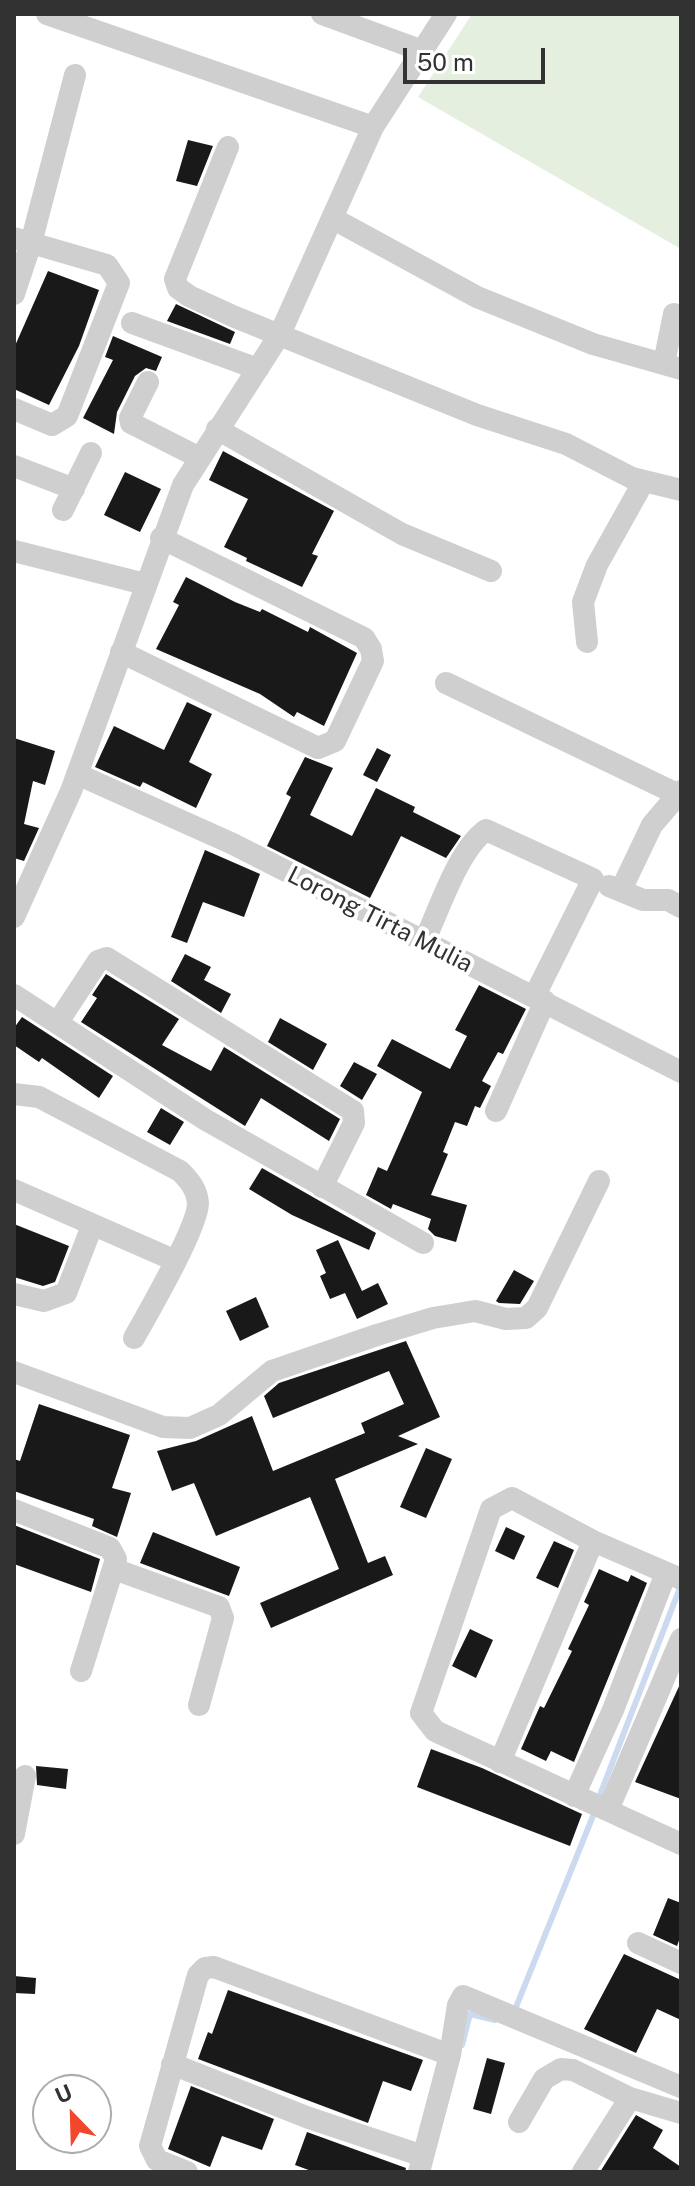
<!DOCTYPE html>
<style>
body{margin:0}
#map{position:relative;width:695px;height:2186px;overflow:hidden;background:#fff;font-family:"Public Sans",sans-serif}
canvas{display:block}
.frame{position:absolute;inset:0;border:16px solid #323232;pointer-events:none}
.north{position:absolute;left:32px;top:2074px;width:80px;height:80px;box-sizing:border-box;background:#fff;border:2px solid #adadad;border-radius:50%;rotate:337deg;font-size:22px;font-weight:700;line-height:32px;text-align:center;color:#323232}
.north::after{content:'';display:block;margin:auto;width:28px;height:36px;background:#f2472c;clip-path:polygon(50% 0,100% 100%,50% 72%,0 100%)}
.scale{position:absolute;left:403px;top:48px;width:142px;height:36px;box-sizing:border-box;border:4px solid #323232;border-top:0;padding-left:10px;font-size:24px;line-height:28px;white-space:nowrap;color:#323232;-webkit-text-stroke:6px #fff;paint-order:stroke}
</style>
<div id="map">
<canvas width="695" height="2186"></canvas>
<div class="frame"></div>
<div class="north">U</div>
<div class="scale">50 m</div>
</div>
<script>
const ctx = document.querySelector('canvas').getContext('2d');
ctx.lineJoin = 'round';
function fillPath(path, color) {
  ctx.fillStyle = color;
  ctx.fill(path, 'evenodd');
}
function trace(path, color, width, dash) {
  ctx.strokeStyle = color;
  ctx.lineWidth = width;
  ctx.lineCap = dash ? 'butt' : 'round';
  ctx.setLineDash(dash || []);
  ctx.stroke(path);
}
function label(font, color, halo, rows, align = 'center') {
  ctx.font = font + ' "Public Sans",sans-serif';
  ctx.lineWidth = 8;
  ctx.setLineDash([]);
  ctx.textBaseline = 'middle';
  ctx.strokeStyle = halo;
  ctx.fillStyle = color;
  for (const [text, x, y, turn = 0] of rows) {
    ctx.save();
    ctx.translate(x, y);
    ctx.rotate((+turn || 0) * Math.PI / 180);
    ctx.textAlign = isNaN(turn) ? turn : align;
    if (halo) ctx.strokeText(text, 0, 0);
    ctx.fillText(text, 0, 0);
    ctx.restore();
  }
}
fillPath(new Path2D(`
 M472 14H681V249L418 97Z`), '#e5efe0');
trace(new Path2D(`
 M598 1800 681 1585
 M514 2012 595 1811
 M462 2045 470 2014 495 2020`), '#ccdaf0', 6);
fillPath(new Path2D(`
 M188 140 213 146 197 186 176 181Z
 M48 271 99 290 79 346 49 405 14 389V348Z
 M176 304 235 332 230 344 167 321Z
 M113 336 162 357 156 371 146 368 135 376 117 412 114 434 83 418 113 360 105 357Z
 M223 451 334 511 312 554 318 556 302 587 246 561 247 558 224 547 248 499 209 480Z
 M125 472 161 489 140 532 104 515Z
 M186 577 235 602 260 612 262 609 308 632 310 627 357 653 324 726 297 712 294 717 260 694 156 649 179 605 173 602Z
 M187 702 212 714 189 762 212 774 196 808 143 782 140 787 95 767 114 726 164 750Z
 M14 738 55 751 45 785 33 781 24 824 39 828 24 861 14 858Z
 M377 748 391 755 377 782 363 775Z
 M305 757 333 768 310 815 352 836 376 788 415 807 413 812 461 836 446 858 401 836 370 898 267 846 291 797 286 794Z
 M205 850 260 874 244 917 203 902 187 943 171 937Z
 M185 954 211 967 204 980 231 994 221 1013 171 981Z
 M106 974 179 1019 162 1045 211 1071 224 1047 340 1119 329 1141 261 1098 245 1126 81 1022 97 998 92 995Z
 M479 985 526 1009 503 1054 498 1052 482 1081 491 1086 480 1108 475 1106 467 1126 455 1122 443 1152 448 1154 431 1195 467 1205 456 1242 435 1236 428 1229 431 1219 393 1204 391 1209 366 1195 378 1167 387 1171 422 1092 377 1066 392 1039 450 1069 467 1036 455 1030Z
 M22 1017 113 1076 99 1098 42 1058 39 1062 14 1045V1028Z
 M280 1018 327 1044 313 1070 268 1042Z
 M354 1062 377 1074 362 1100 340 1086Z
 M161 1108 184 1122 170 1145 147 1132Z
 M262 1168 376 1233 369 1250 292 1215 249 1189Z
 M14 1224 69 1246 55 1282 43 1286 14 1277Z
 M338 1240 362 1291 378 1283 388 1304 357 1319 345 1293 330 1299 320 1276 326 1273 316 1250Z
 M514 1270 534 1281 520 1304 499 1303 496 1301Z
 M256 1297 269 1327 240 1341 226 1311Z
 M406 1341 440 1417 398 1436 418 1444 335 1479 368 1563 385 1556 393 1575 271 1628 260 1603 339 1569 310 1497 216 1536 194 1483 172 1491 157 1451 196 1441 252 1416 273 1471 365 1433 361 1423 404 1404 389 1371 273 1418 264 1396 279 1383Z
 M39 1404 130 1435 112 1488 131 1493 117 1537 92 1526 94 1519 14 1491V1459L20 1461Z
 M426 1448 452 1459 426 1518 400 1507Z
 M14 1525 100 1559 91 1592 14 1564Z
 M506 1527 525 1536 514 1560 495 1551Z
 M153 1532 240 1567 229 1596 140 1563Z
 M554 1541 574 1550 558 1588 536 1578Z
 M599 1569 628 1582 631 1575 647 1583 574 1762 551 1751 546 1761 521 1749 540 1706 544 1708 572 1651 568 1649 589 1605 584 1602Z
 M470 1629 493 1640 476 1678 452 1666Z
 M681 1682V1799L635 1782Z
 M431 1749 482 1768 582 1814 570 1846 417 1787Z
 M36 1766 68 1769 66 1789 37 1785Z
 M668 1898 681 1903V1935L677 1946 653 1935Z
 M624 1954 681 1980V2020L657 2009 636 2053 584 2029Z
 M14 1976 36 1978 35 1994 14 1993Z
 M228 1990 423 2060 411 2091 383 2081 368 2123 198 2059 208 2032 212 2034Z
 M487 2058 505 2063 491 2114 473 2109Z
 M191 2086 274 2119 262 2150 222 2136 210 2167 168 2149Z
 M636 2115 663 2130 653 2148 681 2167V2172H600Z
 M307 2132 406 2168 405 2172H314L295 2165Z`), '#191919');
trace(new Path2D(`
 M47 14 373 127
 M322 14 420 50
 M228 147 175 279 178 288 189 296 235 317 477 415 566 444 632 478 681 490
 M332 218 477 297 593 344 681 369
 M14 238 107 265 119 283 67 416 52 425 14 409
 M14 294 31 243 75 75
 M132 323 258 369
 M664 363 674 314
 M148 382 130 418 131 423 200 458
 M217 429 402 534 491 571
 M14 466 74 489
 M63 510 91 453
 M14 551 145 584
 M587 642 583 602 597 565 644 481
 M121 652 318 748 335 741 373 661 371 649 364 638 161 538
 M446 683 681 796
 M77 774 233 844 681 1072
 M609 886 643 900H668L681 907
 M621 890 652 825 681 791
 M14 917 71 791 183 485 280 334 373 127 446 14
 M424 942C439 910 458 850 486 830L593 879 535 995
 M14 995 206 1120 423 1243
 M58 1022 98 961 107 958 353 1111 354 1123 322 1187
 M14 1094 39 1097 180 1171C189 1180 197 1189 198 1203 198 1227 148 1313 134 1338
 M496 1111 545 1001
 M14 1190 176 1261
 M14 1294 44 1301 66 1293 92 1226
 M14 1372 163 1427 190 1428 219 1415 272 1371 377 1335 433 1318 475 1311 506 1319 526 1318 537 1308 599 1181
 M14 1510 110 1548 116 1559 81 1671
 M114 1569 219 1607 223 1618 199 1705
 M681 1579 593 1541 512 1498 491 1509 421 1713 435 1731 681 1844
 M500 1762 593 1541
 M574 1796 613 1710 666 1573
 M608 1810 681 1639
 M14 1834 25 1776
 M638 1943 681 1963
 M172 2064 309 2118 423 2156
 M519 2122 544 2079 561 2069 573 2070 630 2098 681 2113
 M187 2172 157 2160 150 2146 198 1975 205 1968 214 1967 450 2055
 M419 2172 450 2055 458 2005 463 1996 681 2087
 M583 2172 630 2098`), '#cfcfcf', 22);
label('24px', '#323232', '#fff', [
 ["Lorong Tirta Mulia",380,920,27]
]);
</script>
